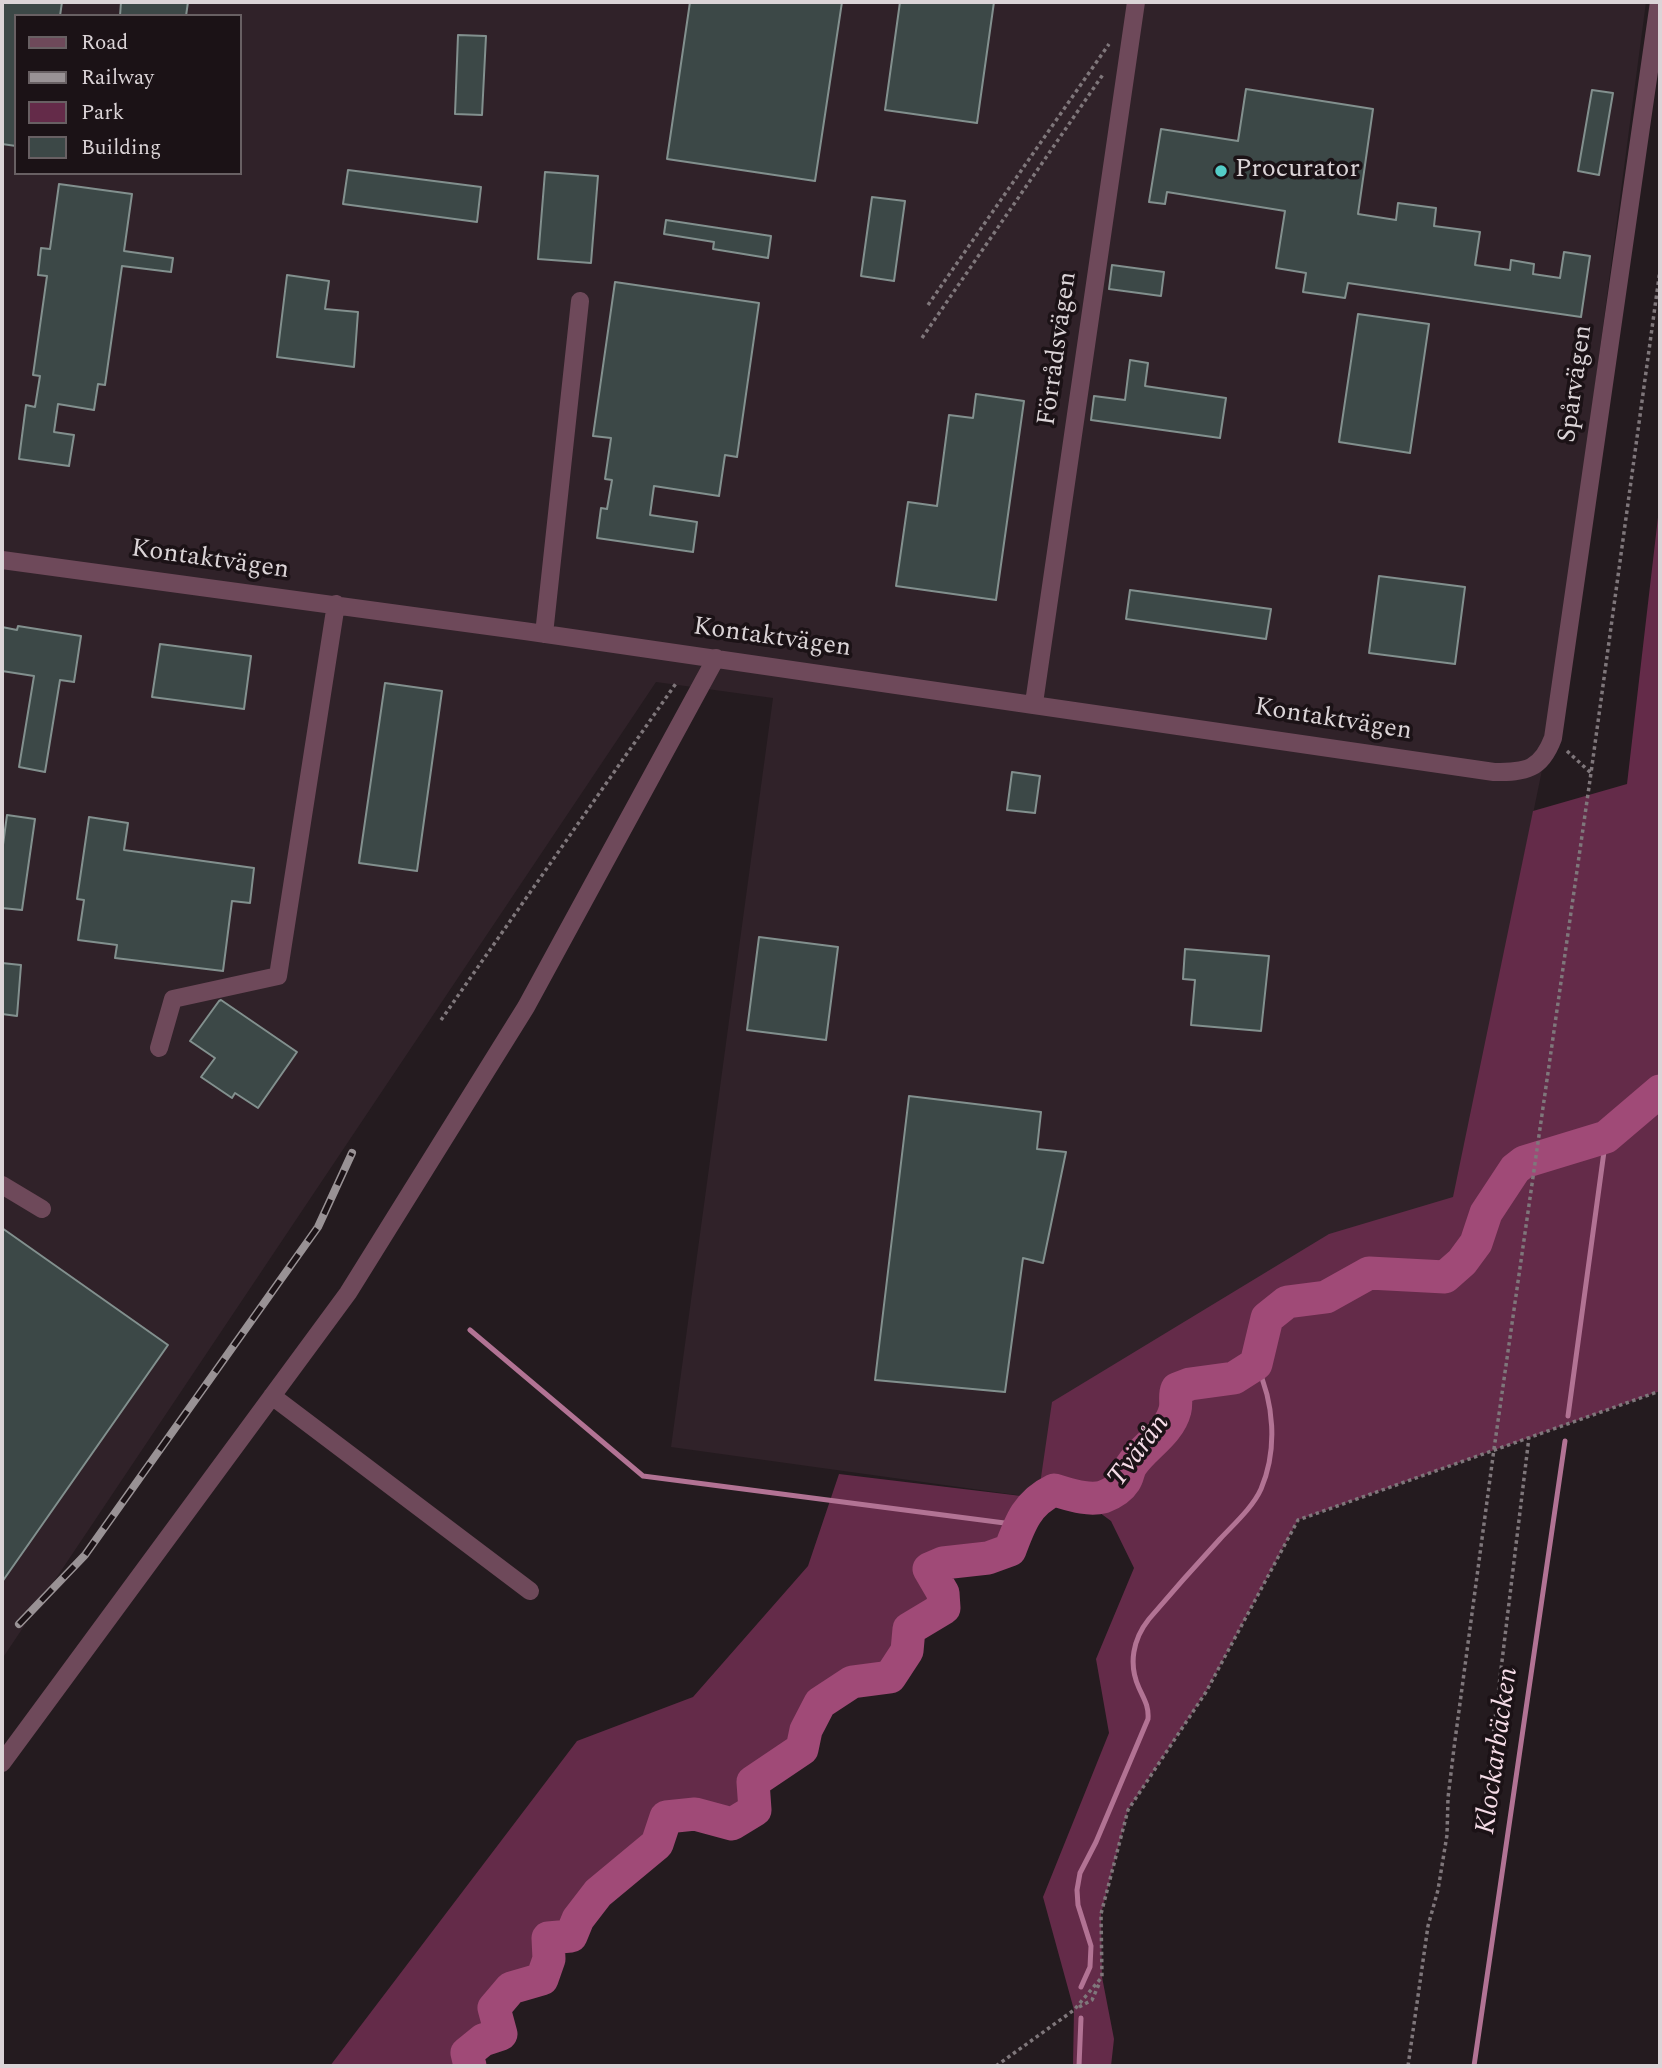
<!DOCTYPE html>
<meta charset="utf-8">
<style>
body{margin:0}
#map{position:relative;width:1662px;height:2068px;overflow:hidden;background:#241b1f;font-family:Spectral,serif}
canvas{display:block}
.frame{position:absolute;inset:0;border:4px solid #dbd4d7;pointer-events:none}
.legend{position:absolute;left:14px;top:14px;width:228px;height:161px;box-sizing:border-box;background:#1b1216;border:2px solid #686063;margin:0;padding:9px 12px;list-style:none;font-size:21px;color:#dbd4d7}
.legend li{display:flex;align-items:center;gap:14px;height:35px}
.legend b{width:35px;border:2px solid #686063}
</style>
<div id="map">
<canvas width="1662" height="2068"></canvas>
<div class="frame"></div>
<ul class="legend">
<li><b style="height:9px;background:#6e495a"></b>Road</li>
<li><b style="height:9px;background:#999295"></b>Railway</li>
<li><b style="height:19px;background:#642b49"></b>Park</li>
<li><b style="height:19px;background:#3c4847"></b>Building</li>
</ul>
</div>
<script>
const ctx = document.querySelector('canvas').getContext('2d');
ctx.lineJoin = 'round';
function fillPath(path, color) {
  ctx.fillStyle = color;
  ctx.fill(path, 'evenodd');
}
function trace(path, color, width, dash) {
  ctx.strokeStyle = color;
  ctx.lineWidth = width;
  ctx.lineCap = dash ? 'butt' : 'round';
  ctx.setLineDash(dash || []);
  ctx.stroke(path);
}
function label(font, color, halo, rows, align = 'center') {
  ctx.font = font + ' Spectral,serif';
  ctx.lineWidth = 7;
  ctx.setLineDash([]);
  ctx.textBaseline = 'middle';
  ctx.strokeStyle = halo;
  ctx.fillStyle = color;
  for (const [text, x, y, turn = 0] of rows) {
    ctx.save();
    ctx.translate(x, y);
    ctx.rotate((+turn || 0) * Math.PI / 180);
    ctx.textAlign = isNaN(turn) ? turn : align;
    if (halo) ctx.strokeText(text, 0, 0);
    ctx.fillText(text, 0, 0);
    ctx.restore();
  }
}
fillPath(new Path2D(`
 M2 2H1646L1548 741 1454 1198 1038 1498 671 1447 773 698 656 682 2 1659ZM16 16H240V173H16Z`), '#302229');
fillPath(new Path2D(`
 M1660 500V1391L1298 1520 1206 1692 1128 1810 1101 1914 1102 1977 1114 2039 1111 2066H1073L1074 2010 1043 1897 1109 1733 1096 1659 1134 1568 1111 1521 1077 1496 1054 1490C1028 1503 1020 1524 1010 1550L988 1558 943 1563 930 1569 943 1593 944 1608 910 1629 907 1651 890 1677 852 1682 820 1703 806 1730 802 1749 753 1782 755 1810 732 1824 695 1814 666 1817 657 1844 598 1893 578 1919 571 1936 548 1938 549 1959 542 1979 511 1988 494 2008 501 2034 483 2040 467 2053 470 2066H330L577 1741 693 1697 808 1566 839 1474 1038 1498 1052 1402 1329 1234 1453 1197 1533 811 1627 784Z`), '#642b49');
trace(new Path2D(`
 M470 1330 643 1476 1020 1525
 M1568 1416 1606 1137
 M1081 1987 1090 1967 1091 1946 1078 1905 1077 1890 1080 1873 1096 1842 1148 1719C1149 1706 1144 1699 1139 1688 1128 1664 1133 1639 1149 1619 1172 1592 1196 1565 1220 1539 1234 1524 1253 1507 1261 1489 1278 1449 1274 1402 1256 1364
 M1079 2066 1081 2018
 M1474 2066 1565 1441`), '#b27394', 5);
trace(new Path2D(`
 M470 2066 467 2053 483 2040 501 2034 494 2008 511 1988 542 1979 549 1959 548 1938 571 1936 578 1919 598 1893 657 1844 666 1817 695 1814 732 1824 755 1810 753 1782 802 1749 806 1730 820 1703 852 1682 890 1677 907 1651 909 1629 944 1608 943 1593 929 1569 943 1563 988 1558 1010 1550C1020 1523 1027 1503 1054 1490 1069 1494 1087 1501 1103 1497 1111 1494 1120 1489 1125 1481 1128 1477 1128 1471 1131 1466 1143 1447 1169 1434 1175 1410 1177 1402 1174 1396 1177 1389L1190 1384 1234 1378 1256 1364 1267 1318 1287 1302 1326 1297 1369 1273 1445 1277 1462 1262 1476 1243 1486 1213 1515 1169 1524 1162 1606 1137 1660 1091`), '#a04a77', 33);
const building = new Path2D(`
 M2 2H62L60 16H16V146L2 144Z
 M121 2H188L186 16H120Z
 M690 2H842L815 181 667 159Z
 M900 2H994L977 123 885 110Z
 M458 35 486 36 482 115 455 114Z
 M1246 89 1373 109 1358 214 1396 220 1398 203 1436 208 1434 226 1480 232 1475 265 1510 270 1511 260 1534 264 1533 274 1560 278 1564 252 1590 256 1581 317 1348 283 1345 298 1303 292 1306 273 1276 268 1285 211 1167 192 1165 204 1149 202 1161 129 1238 141Z
 M1592 90 1613 93 1599 175 1578 171Z
 M348 170 481 187 477 222 343 204Z
 M545 172 598 176 591 263 538 259Z
 M59 184 132 194 124 251 173 258 171 272 122 266 105 385 98 384 94 410 58 404 54 432 74 435 69 466 19 459 26 405 35 407 40 376 33 375 47 276 38 275 41 248 50 249Z
 M872 197 905 201 894 281 861 276Z
 M666 220 771 236 768 258 713 249 714 242 664 234Z
 M1112 265 1164 272 1161 296 1109 289Z
 M287 275 329 281 325 309 358 312 354 367 277 357Z
 M615 282 759 303 737 457 725 455 719 496 654 486 650 515 697 522 693 552 597 538 601 508 607 509 612 480 605 479 611 438 593 436Z
 M1358 314 1429 324 1410 453 1339 442Z
 M1130 360 1148 363 1145 386 1226 398 1220 438 1091 420 1094 396 1125 400Z
 M976 394 1024 401 996 600 896 586 908 502 937 506 949 415 973 418Z
 M1379 576 1465 587 1455 664 1369 653Z
 M1130 590 1271 609 1266 639 1126 619Z
 M18 626 81 636 74 682 60 680 45 772 19 767 34 676 2 671V627L17 630Z
 M160 644 251 656 244 709 152 697Z
 M385 683 442 691 417 871 359 863Z
 M1012 772 1040 776 1035 813 1007 810Z
 M7 815 35 819 22 910 2 908V852Z
 M89 817 128 823 124 850 254 868 250 903 232 901 223 971 115 958 117 945 78 940 84 900 77 899Z
 M759 937 838 947 826 1040 747 1030Z
 M1185 949 1269 956 1261 1031 1191 1025 1195 980 1183 979Z
 M2 963 21 965 17 1016 2 1014Z
 M221 1000 297 1052 258 1108 235 1093 232 1098 201 1077 215 1058 190 1041 219 1001Z
 M909 1096 1041 1112 1037 1149 1066 1152 1043 1263 1023 1258 1005 1392 875 1380Z
 M2 1228 168 1345 2 1582Z`);
fillPath(building, '#3c4847');
trace(building, '#82908e', 2);
trace(new Path2D(`
 M928 305 1109 44
 M922 338 1104 73
 M1567 751 1591 773
 M441 1020 677 682
 M1486 1794 1529 1437
 M1079 2007 1092 2000 1100 1982
 M996 2066 1074 2010 1102 1977 1101 1914 1128 1810 1206 1692 1298 1520 1660 1391
 M1408 2066 1428 1926 1438 1890 1447 1835 1448 1798 1454 1748 1494 1449 1591 773 1660 270`), '#7f777b', 3.5, [3.5, 3.5]);
trace(new Path2D(`
 M2 560C500 626 997 697 1494 772 1526 772 1541 770 1553 738L1659 2
 M544 634 580 301
 M1034 703 1136 2
 M159 1048 173 999 278 976 336 604
 M2 1185 42 1209
 M272 1396 530 1591
 M2 1763 348 1293 526 1007 716 658`), '#6e495a', 18);
const rail = new Path2D(`
 M19 1624 85 1555 318 1227 352 1153`);
trace(rail, '#999295', 8);
trace(rail, '#1b1216', 5, [16]);
for (const [x, y, r, color] of [
 [1221,171,7,"#54cdc8"]
]) {
  const dot = new Path2D();
  dot.arc(x, y, r, 0, 2 * Math.PI);
  ctx.fillStyle = color;
  ctx.fill(dot);
  trace(dot, '#1b1216', 2.5);
}
label('26px', '#dbd4d7', '#1b1216', [
 ["Procurator",1235,171]
], 'left');
label('26px', '#dbd4d7', '#1b1216', [
 ["Förrådsvägen",1059,349,-82],
 ["Spårvägen",1577,384,-82],
 ["Kontaktvägen",210,561,8],
 ["Kontaktvägen",772,639,8],
 ["Kontaktvägen",1333,721,9]
]);
label('italic 28px', '#f5dce7', '#1b1216', [
 ["Tvärån",1140,1452,-53],
 ["Klockarbäcken",1499,1751,-82]
]);
</script>
